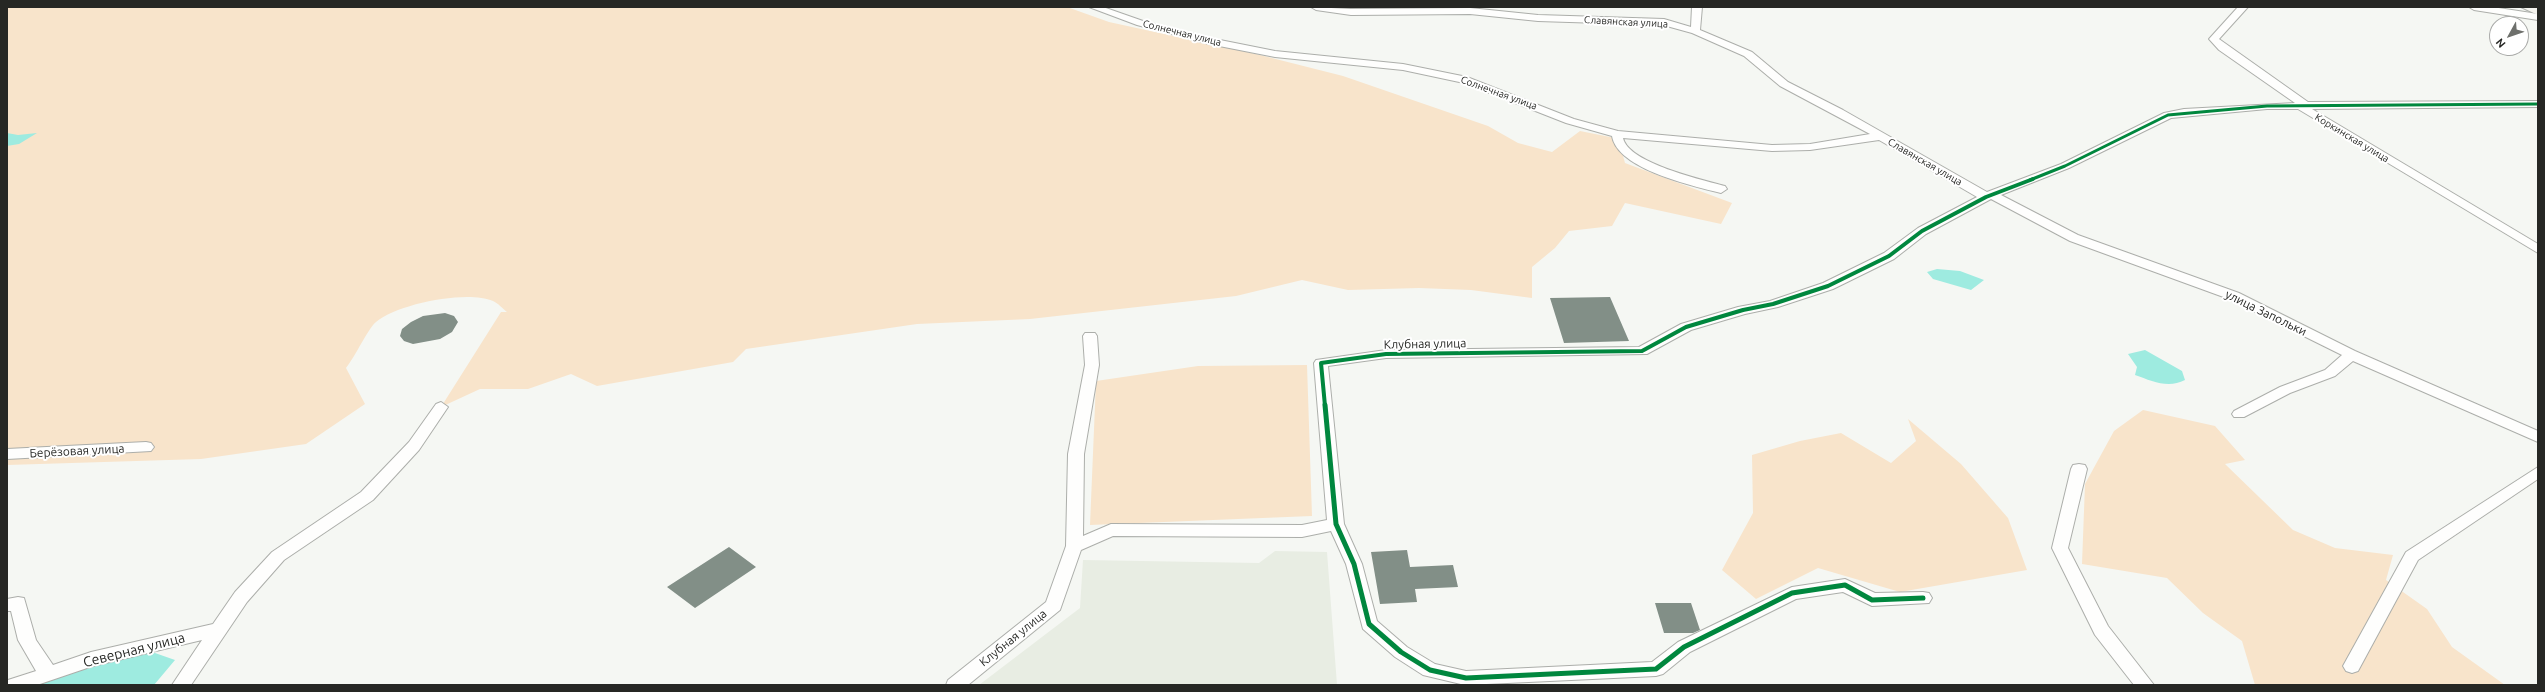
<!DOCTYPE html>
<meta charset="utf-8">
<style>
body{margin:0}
#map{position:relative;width:2545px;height:692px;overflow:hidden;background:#f5f7f3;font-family:Ubuntu,sans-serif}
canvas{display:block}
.frame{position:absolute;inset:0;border:8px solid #262724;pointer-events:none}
.north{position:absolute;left:2489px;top:16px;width:40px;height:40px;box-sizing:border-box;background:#fff;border:1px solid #a8a9a7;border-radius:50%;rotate:230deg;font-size:11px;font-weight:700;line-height:16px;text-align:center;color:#262724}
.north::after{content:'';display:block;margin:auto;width:14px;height:18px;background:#6e706c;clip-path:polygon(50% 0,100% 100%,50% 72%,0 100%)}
</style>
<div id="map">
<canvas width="2545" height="692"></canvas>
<div class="frame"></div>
<div class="north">N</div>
</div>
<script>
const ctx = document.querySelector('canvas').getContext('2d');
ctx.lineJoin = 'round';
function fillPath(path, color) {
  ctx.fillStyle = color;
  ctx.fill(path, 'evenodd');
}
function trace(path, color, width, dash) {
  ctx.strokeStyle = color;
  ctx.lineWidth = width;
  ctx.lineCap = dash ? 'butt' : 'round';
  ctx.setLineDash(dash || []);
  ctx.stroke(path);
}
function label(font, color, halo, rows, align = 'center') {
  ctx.font = font + ' Ubuntu,sans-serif';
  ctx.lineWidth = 4;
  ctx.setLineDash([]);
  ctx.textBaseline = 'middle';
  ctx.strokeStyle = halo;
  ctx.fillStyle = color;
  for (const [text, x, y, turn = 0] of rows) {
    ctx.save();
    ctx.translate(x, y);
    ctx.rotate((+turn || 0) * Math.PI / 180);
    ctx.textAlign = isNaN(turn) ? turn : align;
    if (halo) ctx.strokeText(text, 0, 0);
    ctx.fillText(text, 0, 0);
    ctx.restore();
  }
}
fillPath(new Path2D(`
 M1275 551 1327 552 1337 685H979L1080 608 1083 560 1259 563Z`), '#e8ede3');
fillPath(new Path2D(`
 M7 7H1067L1109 22 1256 54 1343 76 1488 126 1518 143 1552 152 1580 131 1620 139V145L1625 163 1732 203 1721 224 1625 203 1612 226 1569 231 1555 248 1532 267V298L1471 290 1419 288 1348 290 1302 280 1236 296 1030 319 917 324 746 349 733 362 597 386 571 374 528 389H480L441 407 501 312H507C503 309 498 303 493 301 466 290 398 304 376 322 369 327 355 357 346 368L365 404 306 444 201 459 7 465Z
 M1307 365 1312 516 1090 525 1096 381 1198 366Z
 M2143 410 2215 426 2245 460 2225 464 2293 530 2335 548 2393 555 2386 580 2427 609 2452 647 2505 685H2255L2242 641 2203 613 2167 578 2082 564 2085 484 2114 431Z
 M1908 419 1961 464 2008 518 2027 570 1900 592 1818 568 1756 599 1722 570 1753 513 1752 455 1800 441 1841 433 1891 463 1916 441Z`), '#f8e4cb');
fillPath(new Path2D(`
 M7 133 18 135 37 133 19 144 7 146Z
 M1937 269 1960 271 1984 280 1971 290 1933 279 1927 272Z
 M2145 350 2182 371 2185 380C2168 389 2152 381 2135 375L2137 367 2128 354Z
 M155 653 175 660 154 685H37L115 657Z`), '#9eebe0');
fillPath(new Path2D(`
 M1610 297 1629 341 1564 343 1550 298Z
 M445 313 454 316 458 322 452 332 440 339 413 344 404 341 400 336 402 329 411 322 423 316Z
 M729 547 756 567 695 608 667 587Z
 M1407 550 1410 567 1453 565 1458 587 1415 589 1417 602 1380 604 1371 552Z
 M1655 603H1691L1700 630 1693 633H1664Z`), '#828f87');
const street = new Path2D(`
 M1089 7H1103L1143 21 1210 38 1275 51 1403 64 1467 77 1574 119 1618 131 1772 145 1810 144 1870 134 1780 86 1744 56 1692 33 1663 25 1538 21 1470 14 1351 15 1316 10 1311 7 1351 9 1470 8 1538 15 1664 19 1691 27 1692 7H1702L1700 30 1752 52 1788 82 1843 110 1987 192 2061 164 2164 113 2184 109 2295 103 2219 50 2209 39 2238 7H2248L2219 39 2308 102 2538 101V107L2312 109 2538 244V253L2298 109H2267L2171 118 2069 168 2001 195 2078 235 2239 293 2355 351 2538 431V442L2353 361 2335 376 2290 393 2244 417H2234L2232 414 2234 411 2280 387 2325 370 2342 355 2229 299 2070 241 1991 199 1926 234 1894 259 1833 289 1778 307 1745 314 1691 330 1647 354 1386 358 1328 366 1344 524 1362 564 1377 621 1407 647 1435 664 1466 671 1652 662 1678 642 1792 587 1845 579 1875 593 1923 592 1929 593 1932 598 1929 603 1872 606 1843 592 1796 599 1690 652 1663 674 1656 676 1465 685 1423 675 1395 657 1363 629 1346 564 1331 531 1302 537 1113 536 1081 550 1060 610 968 685H946L948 680 1046 602 1066 546 1068 454 1085 365 1083 336 1085 333H1095L1097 336 1099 365 1084 454 1083 536 1111 524 1302 525 1327 520 1314 363 1316 360 1386 350 1639 347 1681 324 1738 307 1770 301 1823 283 1884 253 1918 228 1977 197 1879 140 1810 150 1772 151 1623 138C1628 163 1703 180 1725 186L1727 189 1721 193C1693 186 1617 169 1612 136L1566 123 1464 83 1403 70 1275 57 1209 44 1137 25Z
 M2469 7H2492L2538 14V20L2474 10Z
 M441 402 448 407 419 450 373 500 284 560 247 602 191 685H172L202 640 93 666 37 685H7L8 680 36 671 18 640 11 611H7V599L18 597 24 598 36 640 53 665 91 652 213 624 235 592 272 552 361 492 409 442 436 404Z
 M146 442 151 443 154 447 151 451 7 459V449Z
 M2079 464 2085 465 2087 469 2068 548 2108 626 2154 685H2134L2095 635 2052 548 2071 469 2073 465Z
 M2538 467V479L2418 560 2358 671 2352 673 2346 671 2343 666 2406 552Z`);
const secondary = new Path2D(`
 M2521 7H2538V15Z`);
trace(street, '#acaeaa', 2);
trace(secondary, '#acaeaa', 2);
fillPath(street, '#fefefd');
fillPath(secondary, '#f5f4ef');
trace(new Path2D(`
 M2030 180 2065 166 2168 115 2267 106 2538 104`), '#00873e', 3);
trace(new Path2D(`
 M1325 406 1321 363 1386 354 1642 351 1686 327 1743 310 1773 304 1828 286 1889 256 1922 231 1986 197 2033 179`), '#00873e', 4);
trace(new Path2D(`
 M1325 405 1336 524 1354 564 1369 624 1401 652 1430 670 1466 678 1656 669 1684 647 1792 593 1845 585 1872 600 1923 598`), '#00873e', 5);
label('10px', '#262724', '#fff', [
 ["Славянская улица",1626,22,3],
 ["Солнечная улица",1182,33,14],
 ["Солнечная улица",1499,93,20],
 ["Коркинская улица",2352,138,31],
 ["Славянская улица",1925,162,30]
]);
label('12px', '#262724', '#fff', [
 ["улица Запольки",2266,313,26],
 ["Клубная улица",1425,344,-1],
 ["Берёзовая улица",77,451,-3],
 ["Клубная улица",1013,638,-39]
]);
label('14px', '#262724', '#fff', [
 ["Северная улица",134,650,-14]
]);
</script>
